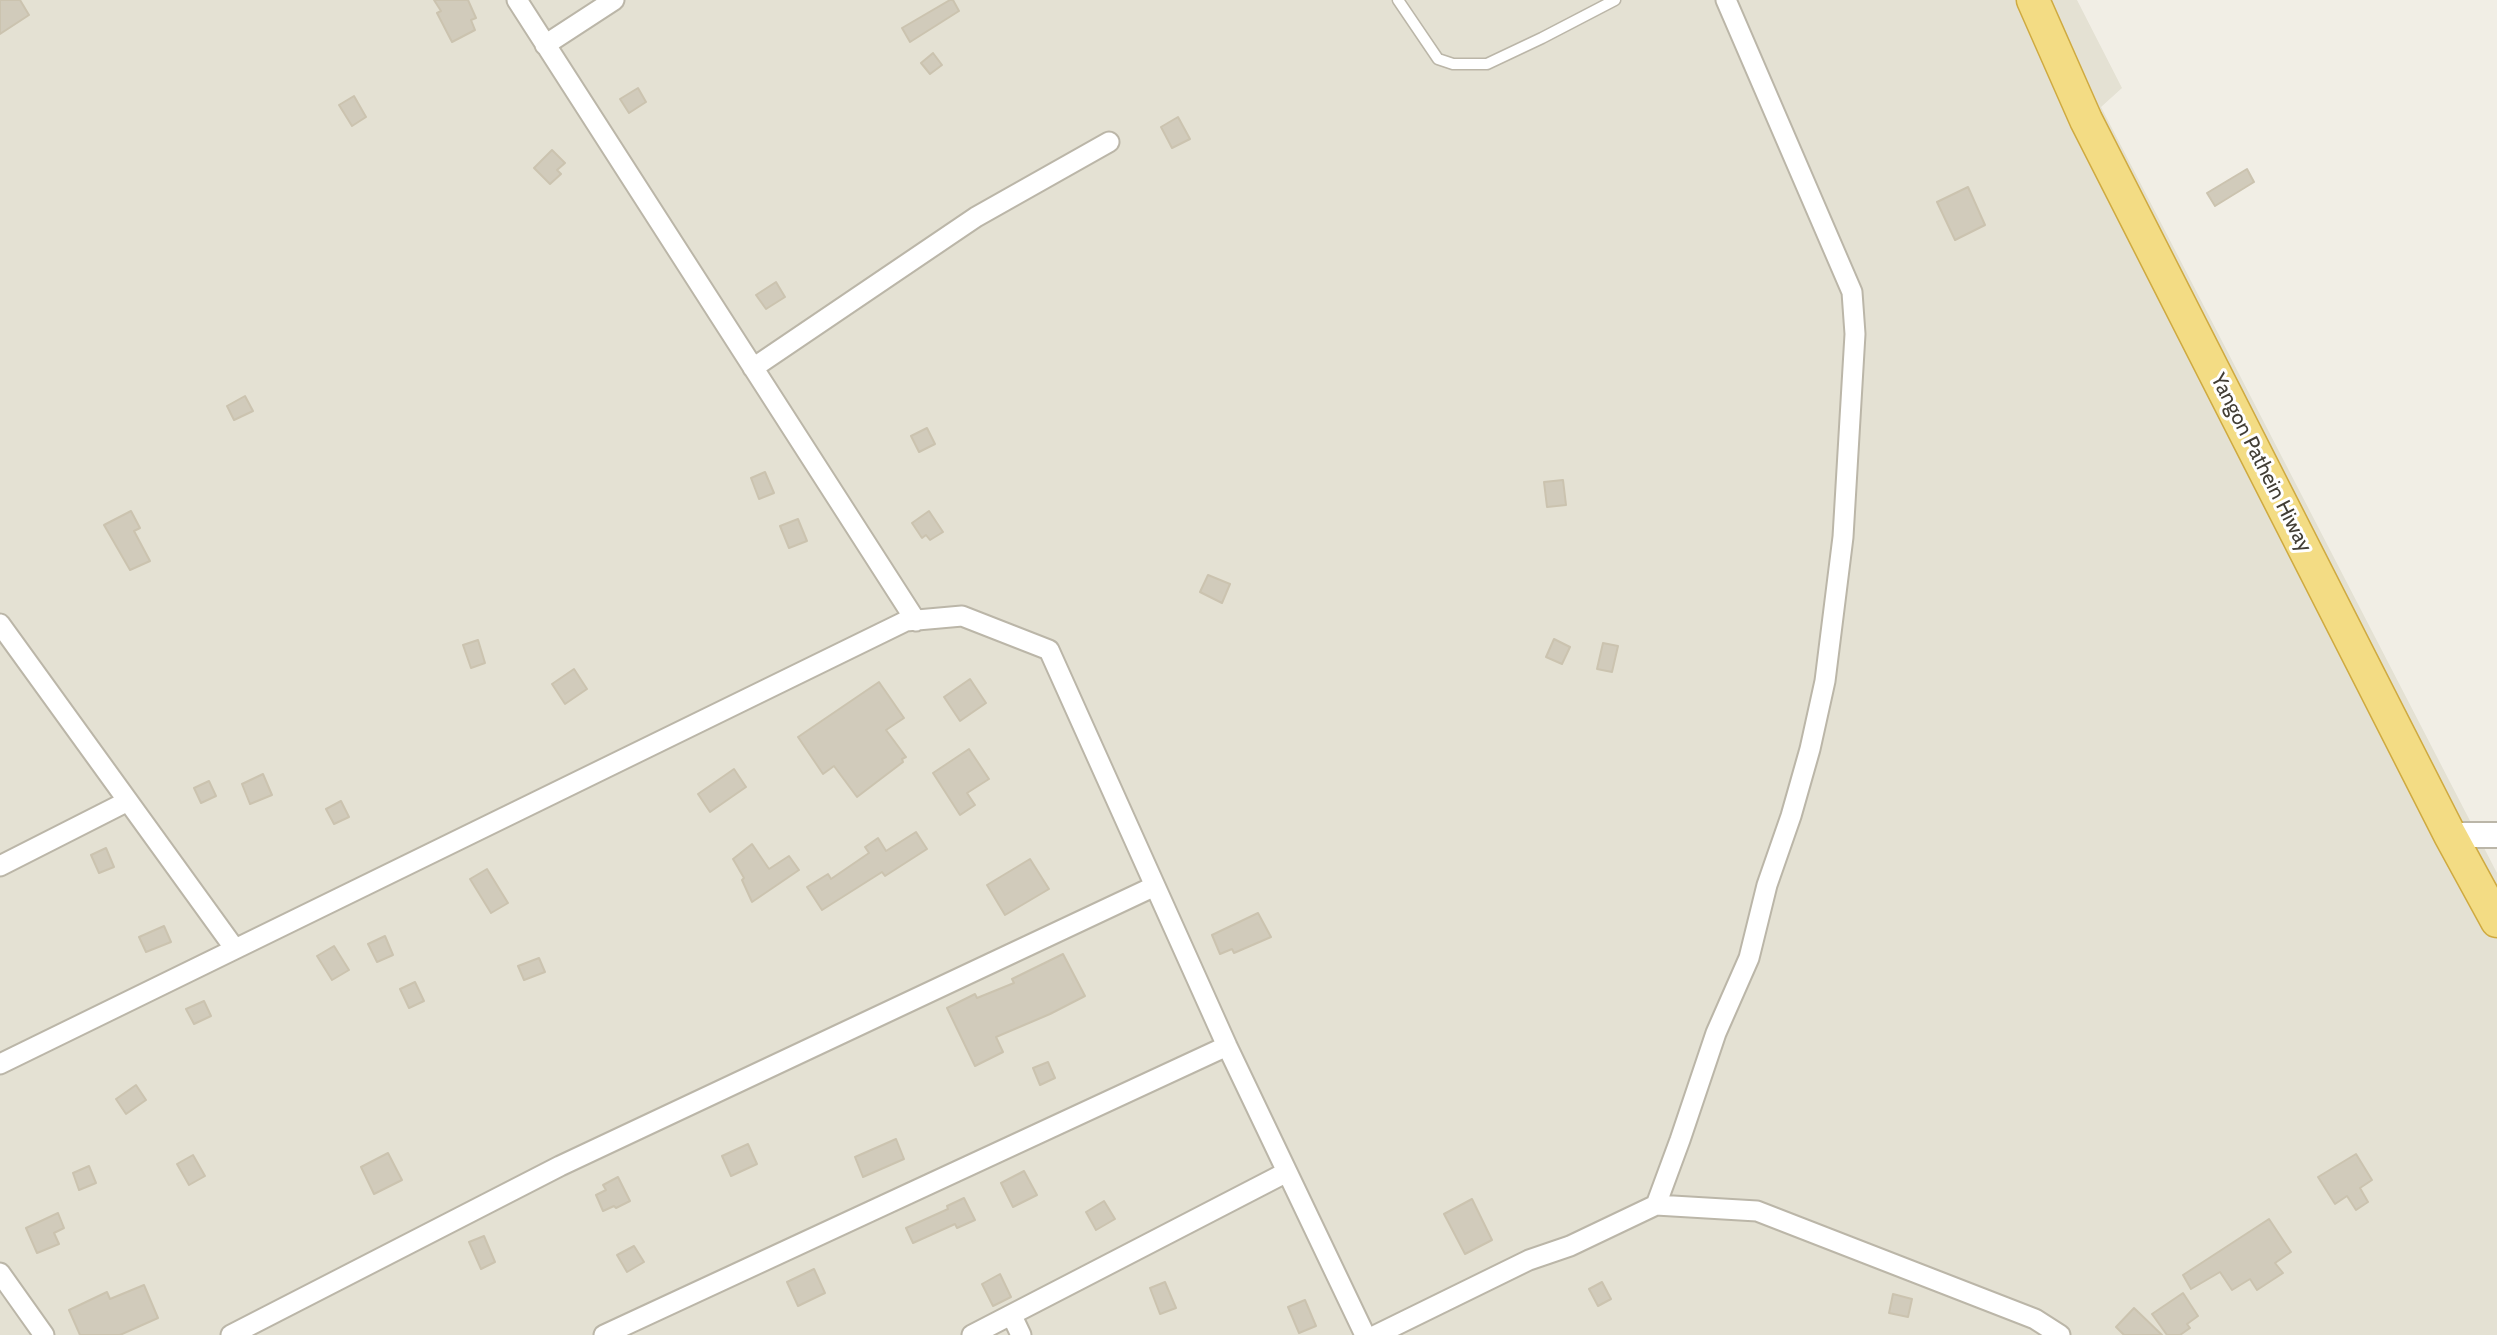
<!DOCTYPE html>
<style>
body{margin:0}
canvas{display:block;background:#f1eee5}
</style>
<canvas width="2497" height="1335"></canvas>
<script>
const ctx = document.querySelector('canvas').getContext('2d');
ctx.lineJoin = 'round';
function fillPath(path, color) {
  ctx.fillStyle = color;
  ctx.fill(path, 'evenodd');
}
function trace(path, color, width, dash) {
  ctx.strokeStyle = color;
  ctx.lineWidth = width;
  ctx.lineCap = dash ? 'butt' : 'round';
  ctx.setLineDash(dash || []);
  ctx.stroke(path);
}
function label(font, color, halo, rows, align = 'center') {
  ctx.font = font + ' Cabin,sans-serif';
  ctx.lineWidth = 6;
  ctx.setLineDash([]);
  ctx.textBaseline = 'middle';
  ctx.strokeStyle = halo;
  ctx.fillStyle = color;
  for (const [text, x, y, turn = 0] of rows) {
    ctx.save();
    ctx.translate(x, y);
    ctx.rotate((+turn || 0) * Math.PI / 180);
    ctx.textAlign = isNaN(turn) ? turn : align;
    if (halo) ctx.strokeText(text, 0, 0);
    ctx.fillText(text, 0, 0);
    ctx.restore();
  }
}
fillPath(new Path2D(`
 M0 0H2077L2122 88 2101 107 2497 873V1335H0Z`), '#e4e1d3');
const building = new Path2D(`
 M0 0H20L29 15 0 34Z
 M434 0H468L476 18 471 20 475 30 452 42 437 13 441 11Z
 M950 0H953L959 11 910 42 902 28Z
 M933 53 942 65 930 74 921 63Z
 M638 88 646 102 629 113 620 99Z
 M354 96 366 117 352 126 339 105Z
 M1178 117 1190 139 1172 148 1161 127Z
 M552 150 565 163 557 170 561 174 550 184 534 168Z
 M2247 169 2254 182 2215 206 2207 193Z
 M1968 187 1985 225 1955 240 1937 202Z
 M776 282 785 297 766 309 756 295Z
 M245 396 253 411 234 420 227 406Z
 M927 428 935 444 919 452 911 436Z
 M765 472 774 493 759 499 751 478Z
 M1563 480 1566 505 1547 507 1544 482Z
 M131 511 140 528 134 531 150 561 130 570 104 525Z
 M929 511 943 532 930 540 926 535 922 538 912 523Z
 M798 519 807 541 789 548 780 526Z
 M1208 575 1230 584 1222 603 1200 592Z
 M1554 639 1570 647 1562 664 1546 657Z
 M478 640 485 663 471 668 463 645Z
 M1603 643 1618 646 1612 672 1597 669Z
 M574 669 587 689 565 704 552 684Z
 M970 679 986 703 960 721 944 697Z
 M879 682 904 718 886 730 906 757 902 759 903 762 857 797 834 766 823 774 798 737Z
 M969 749 989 779 967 793 975 805 960 815 933 773Z
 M734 769 746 787 710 812 698 794Z
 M263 774 272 795 250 804 242 784Z
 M209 781 216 796 201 803 194 788Z
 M341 801 349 817 334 824 326 809Z
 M916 832 927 849 885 876 882 872 822 910 807 887 828 874 831 879 869 853 865 847 878 838 886 851Z
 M752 844 769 869 789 856 799 870 752 902 742 880 744 878 733 859Z
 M106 848 114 867 99 873 91 855Z
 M1030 859 1049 889 1005 915 987 885Z
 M487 869 508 903 491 913 470 879Z
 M1258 913 1271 937 1234 953 1232 949 1220 954 1212 935Z
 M164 926 171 942 146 952 139 937Z
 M385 936 393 955 377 962 368 944Z
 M334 946 349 970 332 980 317 956Z
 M1063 954 1085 996 1050 1014 996 1037 1003 1052 975 1066 947 1008 975 994 977 998 1014 983 1012 979Z
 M539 958 545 972 524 980 518 966Z
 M415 982 424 1001 409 1008 400 989Z
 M204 1001 211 1016 194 1024 186 1009Z
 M1048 1062 1055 1078 1040 1085 1033 1068Z
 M136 1085 146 1100 126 1114 116 1099Z
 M896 1139 904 1159 863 1177 855 1157Z
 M748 1144 757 1164 731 1176 722 1156Z
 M388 1153 402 1180 374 1194 361 1167Z
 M2356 1154 2372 1180 2360 1188 2368 1202 2356 1210 2347 1196 2335 1204 2318 1177Z
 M193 1155 205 1176 189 1185 177 1164Z
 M89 1166 96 1183 79 1190 73 1173Z
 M1024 1171 1037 1195 1013 1207 1001 1183Z
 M618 1177 630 1201 616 1208 614 1206 603 1211 596 1195 606 1190 603 1185Z
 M964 1198 975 1220 957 1228 955 1224 913 1243 906 1228 948 1209 947 1206Z
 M1472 1199 1492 1240 1465 1254 1444 1214Z
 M1104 1201 1115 1219 1096 1230 1086 1212Z
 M58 1213 64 1228 54 1233 59 1244 37 1253 26 1228Z
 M2269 1219 2291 1252 2275 1263 2283 1273 2257 1290 2250 1279 2232 1290 2220 1272 2191 1289 2183 1275Z
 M484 1236 495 1262 481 1269 469 1242Z
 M634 1246 644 1262 627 1272 617 1255Z
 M814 1269 825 1293 798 1306 787 1282Z
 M1000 1274 1011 1297 993 1306 982 1284Z
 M1165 1282 1176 1308 1160 1314 1150 1288Z
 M1602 1282 1611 1299 1598 1306 1589 1289Z
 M144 1285 158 1318 120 1335H80L69 1310 107 1292 110 1299Z
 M2183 1293 2198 1316 2187 1324 2190 1328 2180 1335H2167L2152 1314Z
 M1893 1294 1912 1299 1908 1317 1889 1313Z
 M1305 1300 1316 1326 1299 1333 1288 1307Z
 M2134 1308 2162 1335H2124L2116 1327Z`);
fillPath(building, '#d1cbbb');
trace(building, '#cbc3af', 2);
const service = new Path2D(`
 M1398 0 1438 59 1453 64H1487L1542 38 1615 0`);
const minor = new Path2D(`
 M517 0 916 621
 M545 45 614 0
 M753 368 976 217 1109 142
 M0 624 235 949
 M0 866 128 801
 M0 1064 906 621 962 616 1049 650 1227 1046 1365 1335
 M1656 1205 1680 1140 1716 1033 1749 958 1767 885 1791 816 1810 749 1825 681 1843 537 1855 334 1852 292 1726 0
 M0 1273 44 1335
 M1012 1316 1021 1335
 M231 1335 560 1166 1155 886
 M604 1335 1227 1046
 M972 1335 1287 1172
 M1376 1335 1529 1260 1570 1246 1656 1205 1757 1211 2035 1319 2060 1335`);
const tertiary = new Path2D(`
 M2450 835H2497`);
const trunk = new Path2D(`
 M2033 0 2086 120 2450 835 2497 921`);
trace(service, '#bbb6a8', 13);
trace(minor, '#bbb6a8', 23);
trace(tertiary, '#bbb6a8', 28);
trace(trunk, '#cfaa40', 35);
trace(service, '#fff', 10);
trace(minor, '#fff', 19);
trace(tertiary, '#fff', 24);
trace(trunk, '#f3dc84', 32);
label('21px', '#423e35', '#fff', [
 ["Yangon Pathein Hiway",2261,463,63]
]);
</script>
